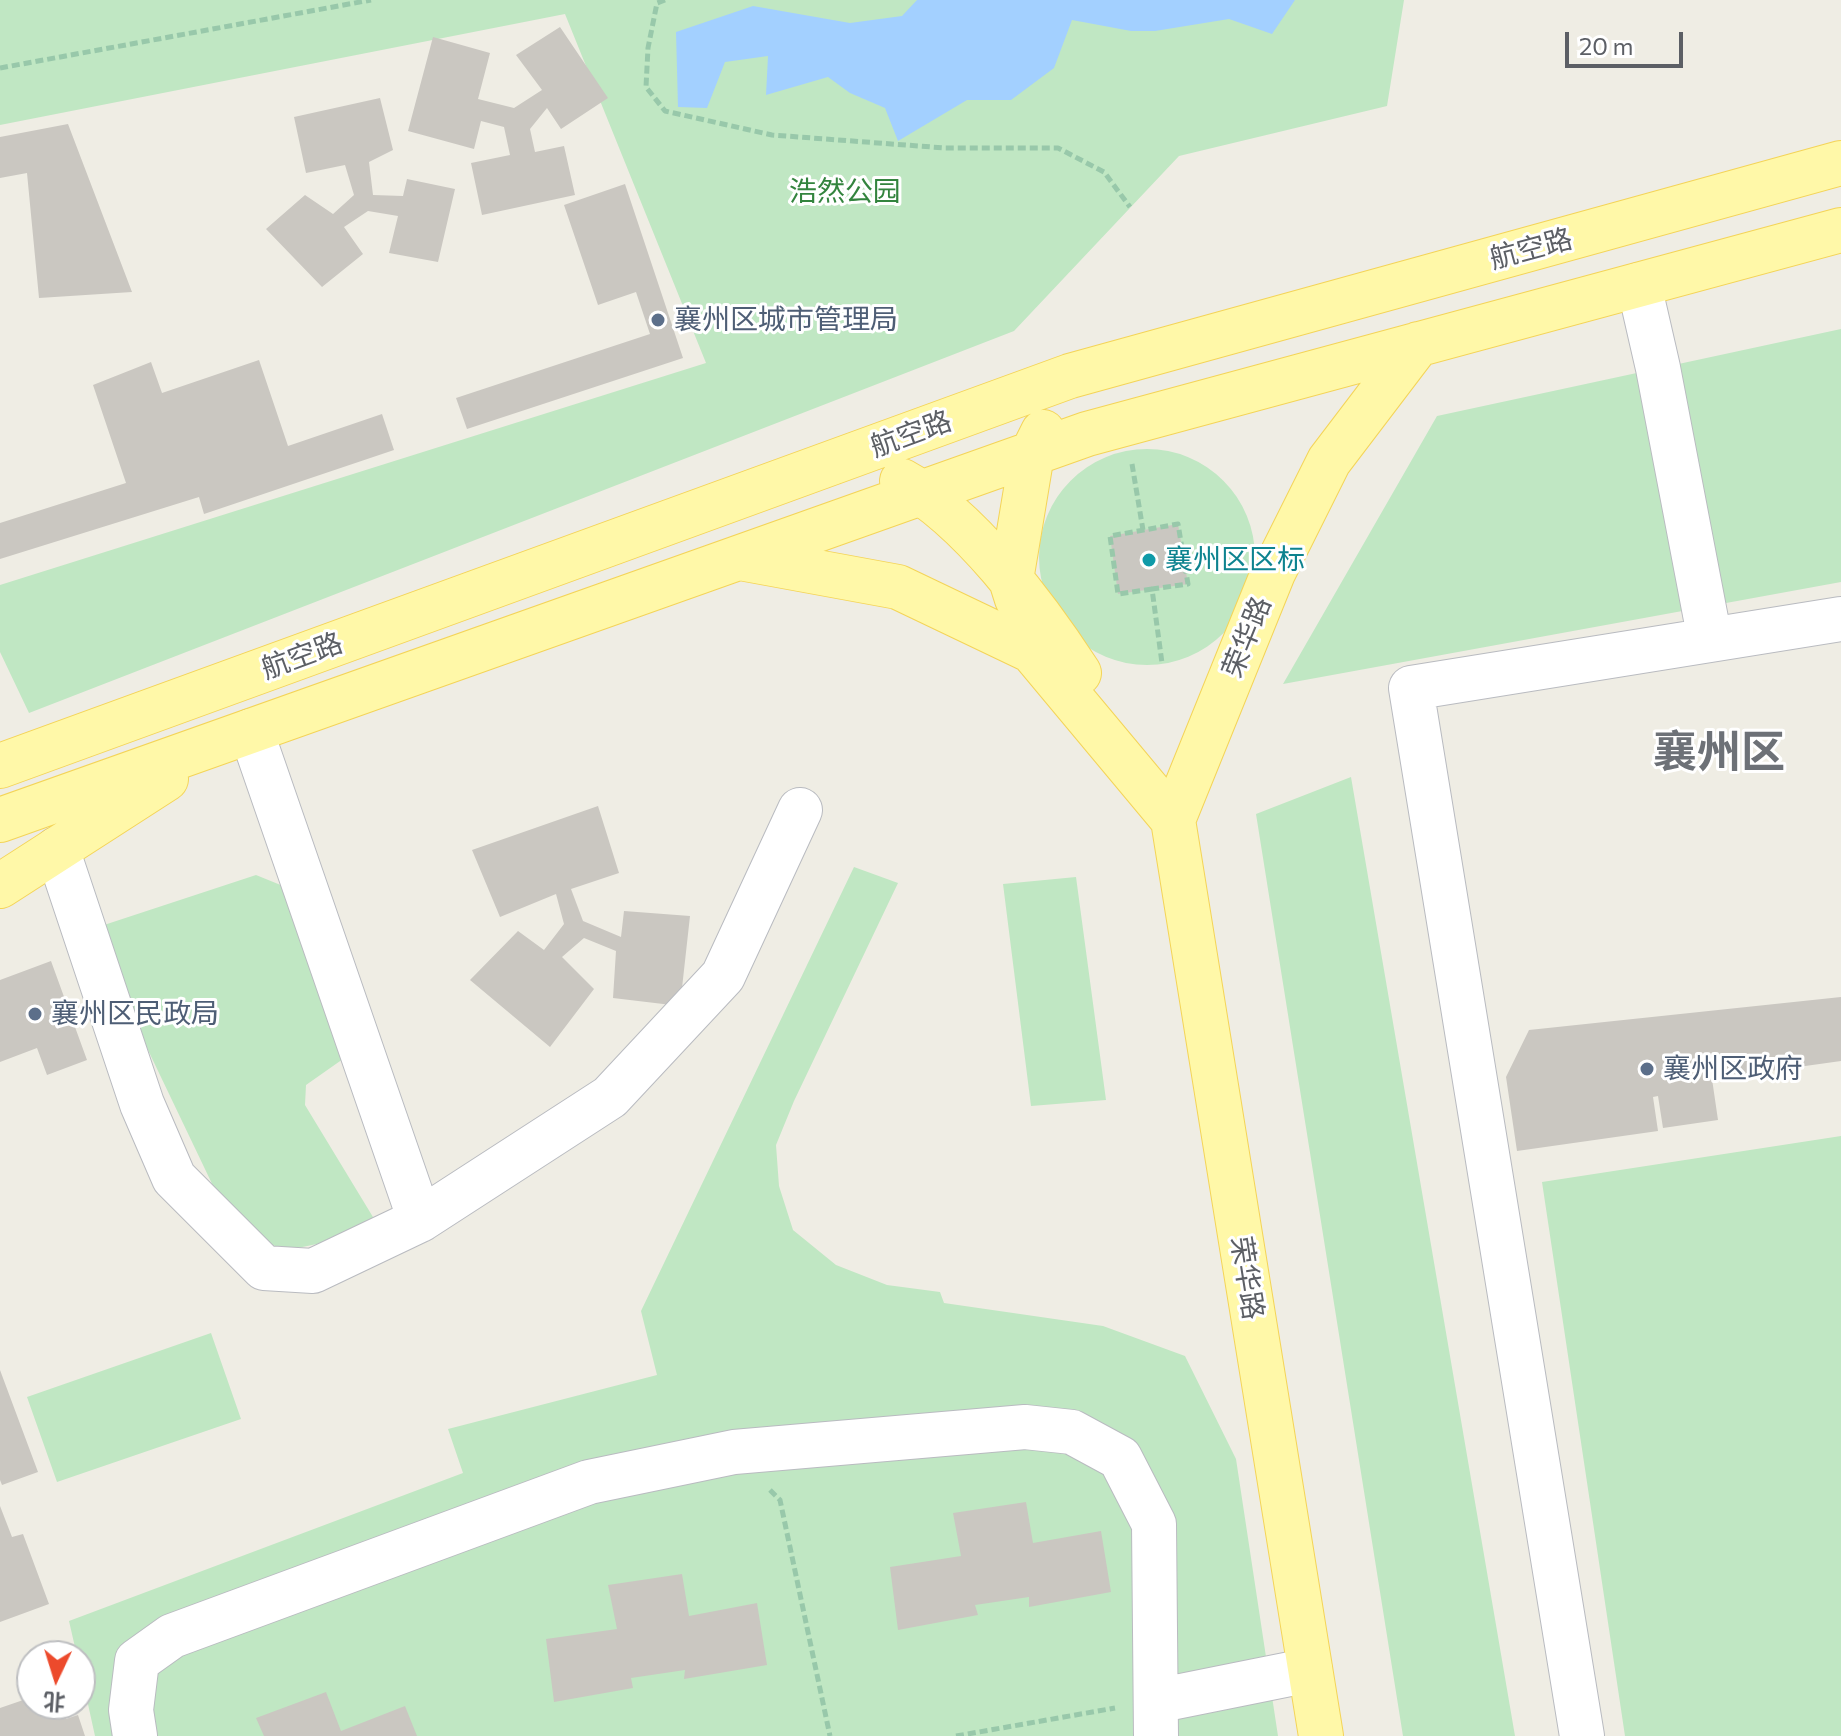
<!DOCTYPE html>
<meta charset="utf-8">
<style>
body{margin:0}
#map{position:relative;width:1841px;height:1736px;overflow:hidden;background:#efede4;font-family:Commissioner,"Noto Sans SC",sans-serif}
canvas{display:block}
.north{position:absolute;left:16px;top:1640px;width:80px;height:80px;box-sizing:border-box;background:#fff;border:2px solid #bebfc1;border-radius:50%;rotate:184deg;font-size:22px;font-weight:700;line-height:32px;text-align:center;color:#5c5f65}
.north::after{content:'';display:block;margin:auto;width:28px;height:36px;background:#ec4a2c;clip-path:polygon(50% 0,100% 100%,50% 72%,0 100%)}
.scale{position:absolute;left:1565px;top:32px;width:118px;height:36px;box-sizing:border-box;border:4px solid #5c5f65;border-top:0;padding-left:10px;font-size:24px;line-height:28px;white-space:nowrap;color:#5c5f65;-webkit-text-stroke:6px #fff;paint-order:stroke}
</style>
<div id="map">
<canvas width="1841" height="1736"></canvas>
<div class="north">北</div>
<div class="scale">20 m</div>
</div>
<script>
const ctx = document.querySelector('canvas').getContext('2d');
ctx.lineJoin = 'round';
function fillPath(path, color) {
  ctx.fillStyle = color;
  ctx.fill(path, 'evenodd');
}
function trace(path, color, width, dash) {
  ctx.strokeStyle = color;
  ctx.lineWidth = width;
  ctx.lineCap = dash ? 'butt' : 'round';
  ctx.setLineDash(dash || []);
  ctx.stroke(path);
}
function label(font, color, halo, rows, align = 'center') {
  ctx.font = font + ' Commissioner,"Noto Sans SC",sans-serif';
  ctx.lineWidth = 6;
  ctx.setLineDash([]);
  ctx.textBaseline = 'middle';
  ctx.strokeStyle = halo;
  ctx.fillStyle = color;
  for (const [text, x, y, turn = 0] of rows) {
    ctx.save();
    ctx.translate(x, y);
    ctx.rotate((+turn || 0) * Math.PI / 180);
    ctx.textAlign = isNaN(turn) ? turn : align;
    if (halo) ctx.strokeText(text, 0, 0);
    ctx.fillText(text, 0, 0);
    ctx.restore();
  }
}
fillPath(new Path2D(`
 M0 0H1404L1387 106 1179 156 1014 331 29 713 0 652V585L706 363 565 14 0 125Z
 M1841 329V582L1283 684 1437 416Z
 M1039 557a108 108 0 1 1 216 0a108 108 0 1 1-216 0Z
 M1351 777 1515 1736H1403L1256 814Z
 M854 867 898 883 794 1101 776 1145 779 1186 793 1230 836 1265 887 1285 940 1292 944 1303 1103 1326 1185 1356 1236 1459 1278 1736H95L80 1668V1656H77L69 1621 463 1473 448 1429 657 1375 641 1311Z
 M256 875 288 888 343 1059 306 1085 305 1105 376 1222 365 1234 288 1250 259 1241 226 1213 104 958 101 926Z
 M1076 877 1106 1100 1031 1106 1003 884Z
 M1841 1136V1736H1625L1542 1182Z
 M211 1333 241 1419 57 1482 27 1397Z`), '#c0e7c3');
fillPath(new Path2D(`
 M917 0H1295L1272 34 1229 19 1155 31H1131L1072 20 1054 68 1011 100H967L898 141 885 108 850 93 828 77 766 95 768 56 725 62 707 108 678 107 676 32 753 6 850 23 902 16Z`), '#a3d0ff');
fillPath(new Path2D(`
 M560 27 608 98 561 129 547 108 530 129 535 152 564 146 575 195 482 215 471 163 510 155 504 127 481 121 474 149 408 131 433 37 490 53 478 99 514 108 542 90 516 55Z
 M380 98 393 150 369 162 373 195 403 196 407 179 455 189 438 262 389 253 398 216 368 211 344 227 363 254 322 287 266 229 305 195 333 214 354 195 345 165 306 173 294 117Z
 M68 124 132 292 39 298 27 173 0 178V137Z
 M625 184 683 358 467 429 456 398 650 334 636 292 598 305 564 205Z
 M259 360 288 446 382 414 394 450 204 514 199 497 0 559V523L126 483 93 385 151 362 162 393Z
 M1178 524 1188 584 1118 594 1110 536Z
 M598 806 619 873 571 889 583 921 621 937 624 911 690 916 680 1006 613 998 616 951 584 938 562 957 594 989 550 1047 470 980 518 931 544 950 564 924 556 894 500 917 472 850Z
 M51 961 87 1060 47 1075 37 1048 0 1062V980Z
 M1841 997V1061L1712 1079 1718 1120 1663 1128 1658 1096 1653 1097 1658 1131 1517 1151 1506 1077 1529 1030Z
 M0 1370 38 1472 2 1485 0 1480Z
 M1026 1502 1033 1543 1101 1531 1111 1592 1029 1607V1597L975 1605 978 1615 898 1630 890 1567 961 1556 953 1513Z
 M0 1506 12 1537 23 1534 49 1604 0 1622Z
 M682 1574 689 1616 757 1603 767 1665 684 1679 685 1670 631 1678 633 1688 554 1702 546 1639 617 1629 608 1585Z
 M326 1692 341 1731 405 1706 417 1736H264L256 1718Z
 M32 1697V1704H61L66 1719 78 1715 85 1736H0V1708Z`), '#cac7c1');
const minor = new Path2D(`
 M1639 285 1658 368 1710 640
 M57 849 142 1104 174 1178 264 1268 313 1271 420 1220 251 731
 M420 1220 610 1097 723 976 800 810
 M1156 1701 1310 1670
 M135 1736 131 1710 137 1661 172 1636 589 1482 734 1452 1025 1427 1072 1432 1120 1458 1154 1524 1156 1736
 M1582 1736 1411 688 1841 619`);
const major = new Path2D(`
 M902 481C969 517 1038 610 1079 673
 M740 558 898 587 1032 651 1173 820 1321 1736
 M1017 599 1011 580 1032 454 1043 432
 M0 766 1070 376 1841 163
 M0 820 1087 434 1841 230
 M1173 820 1273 573 1329 461 1418 344
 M0 886 166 779`);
trace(minor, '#b9bbc0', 46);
trace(major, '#f4d458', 46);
trace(new Path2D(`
 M665 0 657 3 648 48 646 87 665 111 772 135 945 148H1058L1104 172 1130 207
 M0 68 371 0
 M1132 464 1143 530
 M1152 589 1118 594 1110 536 1178 524 1188 584 1152 589 1162 663
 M770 1490 780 1500 830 1736
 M956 1736 1115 1708`), '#98c8aa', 5, [8, 4]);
trace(minor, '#fff', 44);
trace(major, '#fff8a8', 44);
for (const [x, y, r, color] of [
 [658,320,8,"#5c6f8a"],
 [1149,560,8,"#0f9aa8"],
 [35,1014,8,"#5c6f8a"],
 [1647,1069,8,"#5c6f8a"]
]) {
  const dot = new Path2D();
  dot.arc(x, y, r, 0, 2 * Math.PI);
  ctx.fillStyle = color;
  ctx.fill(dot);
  trace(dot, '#fff', 3);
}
label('28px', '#33843e', '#fff', [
 ["浩然公园",845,192]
]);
label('28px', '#5c5f65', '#fff', [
 ["航空路",1531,249,-15],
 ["航空路",911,434,-20],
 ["荣华路",1247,637,-68],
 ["航空路",302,656,-20],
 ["荣华路",1247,1278,81]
]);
label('28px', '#4e5e75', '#fff', [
 ["襄州区城市管理局",674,320],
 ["襄州区民政局",51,1014],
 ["襄州区政府",1663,1069]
], 'left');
label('28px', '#0d838f', '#fff', [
 ["襄州区区标",1165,560]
], 'left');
label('bold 44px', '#6d7177', '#fff', [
 ["襄州区",1719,752]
]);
</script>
